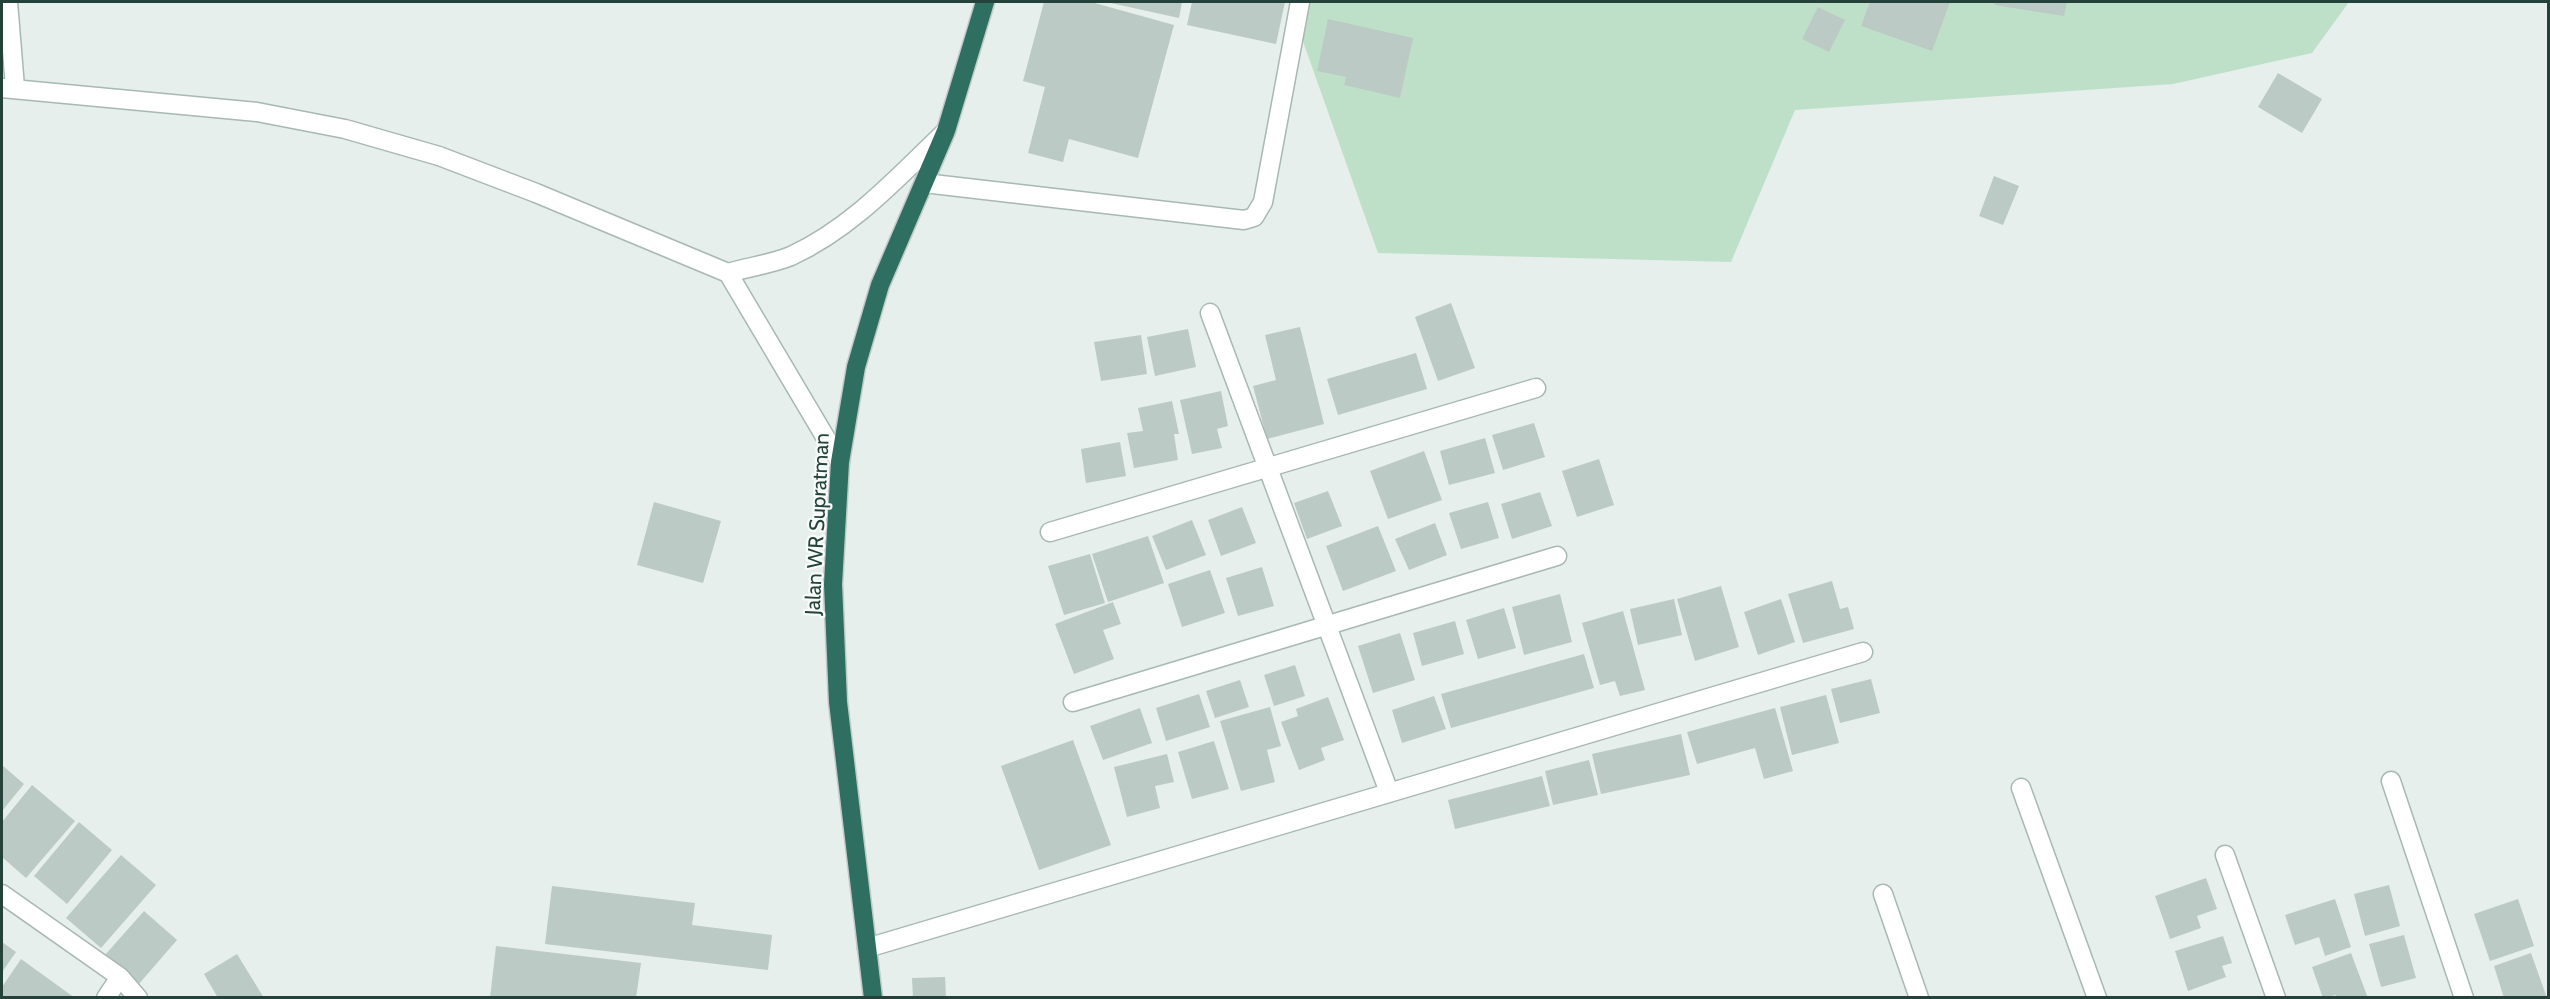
<!DOCTYPE html>
<style>
body{margin:0}
#map{position:relative;width:2550px;height:999px;overflow:hidden;background:#e6efeb;font-family:Cabin,sans-serif}
canvas{display:block}
.frame{position:absolute;inset:0;border:3px solid #24423a;pointer-events:none}
</style>
<div id="map">
<canvas width="2550" height="999"></canvas>
<div class="frame"></div>
</div>
<script>
const ctx = document.querySelector('canvas').getContext('2d');
ctx.lineJoin = 'round';
function fillPath(path, color) {
  ctx.fillStyle = color;
  ctx.fill(path, 'evenodd');
}
function trace(path, color, width, dash) {
  ctx.strokeStyle = color;
  ctx.lineWidth = width;
  ctx.lineCap = dash ? 'butt' : 'round';
  ctx.setLineDash(dash || []);
  ctx.stroke(path);
}
function label(font, color, halo, rows, align = 'center') {
  ctx.font = font + ' Cabin,sans-serif';
  ctx.lineWidth = 4.5;
  ctx.setLineDash([]);
  ctx.textBaseline = 'middle';
  ctx.strokeStyle = halo;
  ctx.fillStyle = color;
  for (const [text, x, y, turn = 0] of rows) {
    ctx.save();
    ctx.translate(x, y);
    ctx.rotate((+turn || 0) * Math.PI / 180);
    ctx.textAlign = isNaN(turn) ? turn : align;
    if (halo) ctx.strokeText(text, 0, 0);
    ctx.fillText(text, 0, 0);
    ctx.restore();
  }
}
fillPath(new Path2D(`
 M1289 2H2349L2312 53 2173 84 1795 110 1731 262 1378 253Z`), '#bfe0c8');
fillPath(new Path2D(`
 M1044 2H1091L1174 25 1138 158 1069 139 1063 162 1028 153 1045 87 1023 81Z
 M1106 2H1182L1179 18Z
 M1192 2H1285L1276 44 1187 25Z
 M1870 2H1950L1932 51 1861 26Z
 M1995 2H2067L2064 16 1994 5Z
 M1818 7 1845 20 1829 52 1802 39Z
 M1328 19 1413 38 1400 98 1344 85 1346 77 1317 71Z
 M2278 73 2322 99 2302 133 2258 107Z
 M1994 176 2019 186 2003 225 1979 216Z
 M1451 303 1475 368 1438 381 1415 317Z
 M1300 327 1324 424 1267 439 1253 386 1276 380 1265 335Z
 M1188 329 1196 367 1155 376 1147 337Z
 M1141 335 1147 374 1101 381 1094 342Z
 M1416 353 1427 389 1338 415 1327 379Z
 M1221 391 1228 426 1217 429 1222 448 1192 454 1180 400Z
 M1172 401 1179 434H1174L1178 460 1134 468 1127 433 1143 431 1138 408Z
 M1534 423 1545 457 1503 470 1492 435Z
 M1485 438 1495 473 1449 485 1440 451Z
 M1120 442 1126 476 1086 483 1081 449Z
 M1424 451 1442 500 1388 519 1370 471Z
 M1599 459 1614 505 1577 517 1562 471Z
 M1328 491 1342 526 1307 539 1294 503Z
 M1540 492 1552 526 1512 539 1501 504Z
 M654 502 721 521 703 583 637 565Z
 M1488 502 1499 538 1461 549 1449 513Z
 M1242 507 1256 543 1221 556 1208 520Z
 M1192 520 1206 555 1166 570 1152 536Z
 M1435 523 1447 555 1409 570 1395 539Z
 M1378 526 1396 571 1343 591 1326 546Z
 M1148 536 1164 583 1108 602 1092 554Z
 M1090 554 1105 603 1064 615 1048 566Z
 M1262 567 1274 606 1238 616 1226 578Z
 M1210 570 1225 613 1182 627 1168 584Z
 M1832 581 1840 609 1848 607 1854 629 1803 643 1788 594Z
 M1721 586 1739 647 1695 661 1677 599Z
 M1560 594 1572 642 1524 655 1512 607Z
 M1674 599 1682 635 1638 645 1630 609Z
 M1781 599 1795 642 1758 655 1744 612Z
 M1113 602 1121 624 1103 630 1114 659 1074 674 1055 624Z
 M1504 608 1516 648 1478 659 1466 620Z
 M1623 611 1645 690 1620 696 1615 681 1600 685 1582 623Z
 M1455 621 1464 654 1422 666 1413 633Z
 M1400 633 1415 680 1373 693 1358 646Z
 M1584 654 1594 688 1451 728 1441 694Z
 M1295 665 1305 696 1274 706 1264 675Z
 M1871 679 1880 713 1840 723 1831 689Z
 M1240 680 1249 707 1215 718 1206 691Z
 M1199 694 1210 727 1166 741 1156 708Z
 M1826 695 1839 743 1792 755 1780 707Z
 M1434 696 1446 729 1402 743 1392 710Z
 M1328 697 1344 740 1321 748 1325 760 1299 770 1281 722 1298 716 1296 709Z
 M1270 707 1281 746 1267 750 1275 782 1241 791 1220 721Z
 M1140 708 1152 743 1103 760 1090 726Z
 M1775 708 1793 771 1764 779 1755 748 1697 764 1687 732Z
 M1681 734 1690 775 1601 794 1592 754Z
 M1073 740 1111 845 1039 870 1001 766Z
 M1214 741 1229 789 1192 799 1178 752Z
 M1167 754 1174 782 1155 786 1160 808 1127 817 1114 767Z
 M1589 760 1598 795 1553 805 1545 771Z
 M2 765 24 784 2 811Z
 M1542 776 1550 806 1455 829 1448 800Z
 M32 785 75 821 26 878 2 857V822Z
 M79 822 112 850 67 904 34 876Z
 M121 855 156 885 101 948 66 918Z
 M2206 878 2217 909 2197 916 2201 928 2170 939 2155 896Z
 M2389 885 2400 926 2365 936 2354 894Z
 M552 886 695 903 692 925 772 935 768 970 545 944Z
 M2335 899 2351 947 2325 956 2319 937 2295 945 2285 915Z
 M2518 899 2534 946 2490 961 2474 914Z
 M144 911 177 940 138 985 105 955Z
 M2404 935 2416 978 2381 987 2369 944Z
 M2223 936 2232 963 2222 966 2226 977 2188 991 2175 951Z
 M2 942 16 952 2 972Z
 M496 946 641 963 636 998H490Z
 M2351 953 2368 998H2337L2336 995 2323 998 2312 967Z
 M2531 953 2547 998H2504L2494 966Z
 M237 954 264 998H218L204 974Z
 M21 959 75 998H2V987Z
 M945 977 946 998H913L912 978Z`), '#bbcac4');
const minor = new Path2D(`
 M8 2 15 87
 M2 88 257 112 345 129 439 156 536 193 728 273 840 462
 M924 183 1244 220 1254 217 1263 202 1300 2
 M728 273C748 267 772 264 791 256 852 228 898 177 946 131
 M1210 313 1389 792
 M1050 532 1536 388
 M1073 702 1557 556
 M2391 781 2464 998
 M2021 788 2097 998
 M2225 855 2276 998
 M2 894 120 977 138 998
 M1883 894 1919 998
 M867 948 1863 652
 M106 998 120 977`);
const highway = new Path2D(`
 M873 998 838 702 833 584 840 462 856 367 880 285 946 131 985 2`);
trace(minor, '#a8b8b2', 21);
trace(highway, '#c2cac8', 21);
trace(minor, '#fff', 18);
trace(highway, '#2f6f62', 18);
label('21px', '#24423a', '#f7fbf9', [
 ["Jalan WR Supratman",818,524,-87]
]);
</script>
